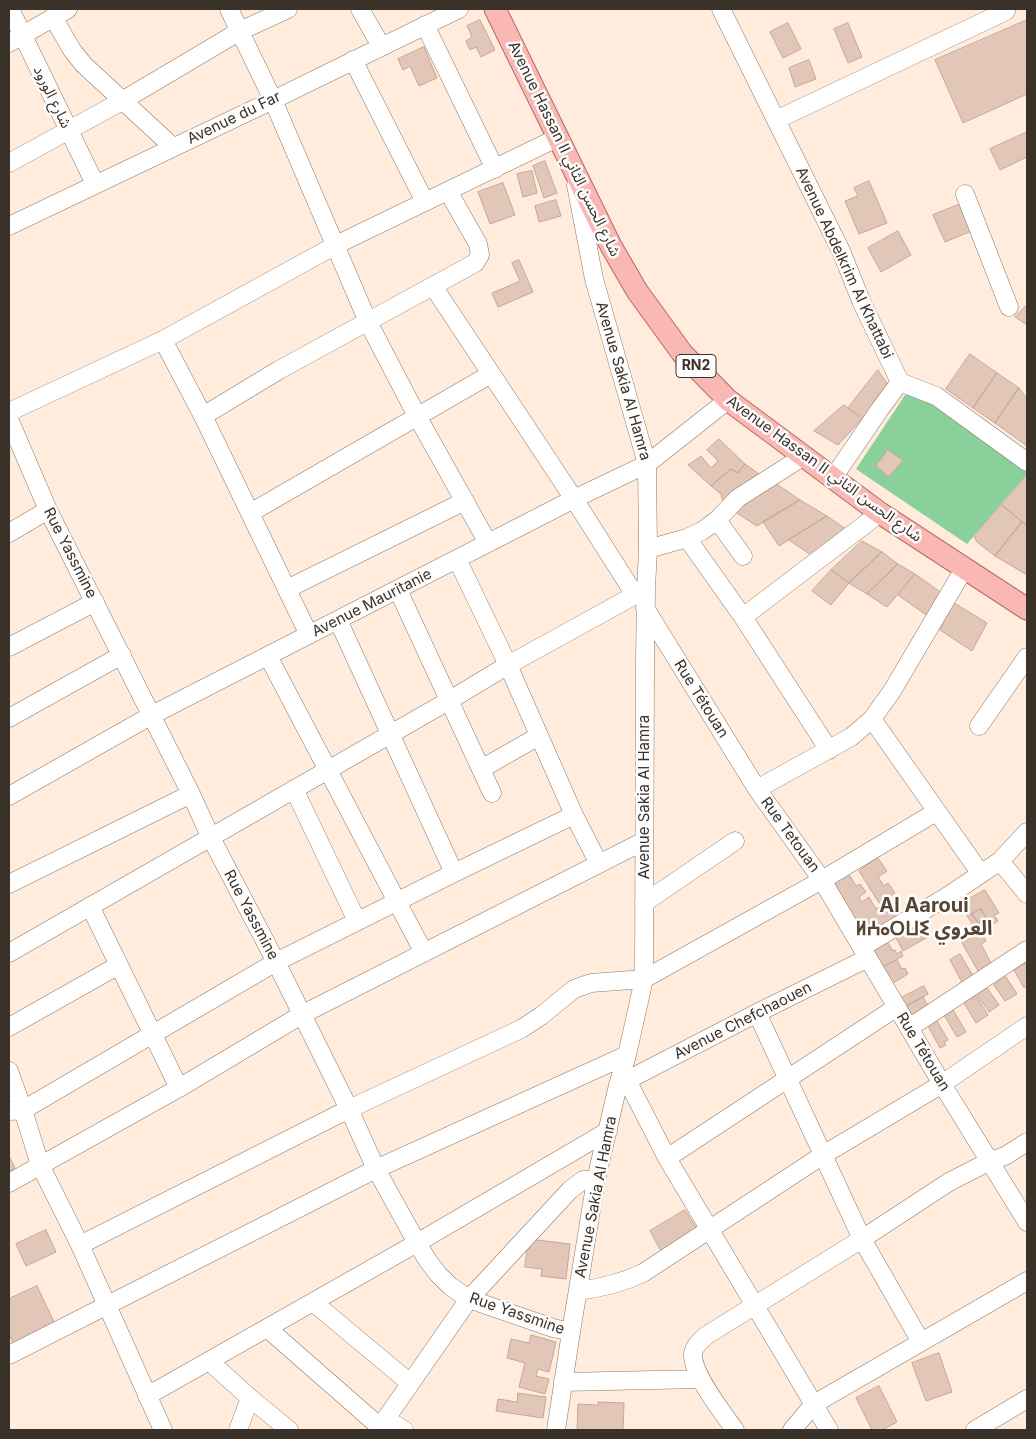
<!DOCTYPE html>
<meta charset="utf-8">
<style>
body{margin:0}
#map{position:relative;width:1036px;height:1439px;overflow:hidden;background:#ffecdc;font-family:Inter,sans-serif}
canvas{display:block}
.frame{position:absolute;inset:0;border:10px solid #3a3129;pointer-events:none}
</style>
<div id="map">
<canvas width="1036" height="1439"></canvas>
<div class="frame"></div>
</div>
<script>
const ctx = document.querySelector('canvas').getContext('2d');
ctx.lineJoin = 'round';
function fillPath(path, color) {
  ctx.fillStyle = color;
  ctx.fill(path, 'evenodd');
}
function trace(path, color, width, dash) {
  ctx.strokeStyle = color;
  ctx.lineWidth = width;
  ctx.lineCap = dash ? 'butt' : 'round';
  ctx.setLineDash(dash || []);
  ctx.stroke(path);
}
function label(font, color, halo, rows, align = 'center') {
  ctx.font = font + ' Inter,"Noto Sans Arabic","Noto Sans Tifinagh",sans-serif';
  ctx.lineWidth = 5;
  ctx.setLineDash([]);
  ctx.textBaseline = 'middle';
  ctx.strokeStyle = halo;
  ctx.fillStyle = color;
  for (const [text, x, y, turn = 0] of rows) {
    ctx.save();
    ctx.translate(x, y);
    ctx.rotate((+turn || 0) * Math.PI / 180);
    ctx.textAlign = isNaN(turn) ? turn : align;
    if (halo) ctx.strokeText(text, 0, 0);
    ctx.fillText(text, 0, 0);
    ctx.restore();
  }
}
fillPath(new Path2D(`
 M909 389 1027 469V474L967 544 856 469Z`), '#89d09a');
const building = new Path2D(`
 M480 20 495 50 481 57 476 47 470 50 466 41 472 37 467 26Z
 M1027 20V94L963 123 935 60Z
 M788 23 801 49 783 58 770 32Z
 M848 23 862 57 848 63 834 29Z
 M424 47 437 78 419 86 410 66 403 70 398 59Z
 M809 60 816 79 795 87 789 68Z
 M1027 132V157L1000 170 990 149Z
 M545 161 557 193 544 198 533 166Z
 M532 171 537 193 523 197 517 174Z
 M869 181 887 223 859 234 845 201 858 196 854 188Z
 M503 183 515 215 490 224 478 192Z
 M556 200 561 216 539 222 535 206Z
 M963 203 974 230 945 242 933 215Z
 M898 231 911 255 881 272 868 248Z
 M519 260 533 292 498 307 492 293 520 281 512 263Z
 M1026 306 1027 307V325L1015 317Z
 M970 354 997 373 973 408 946 389Z
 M878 370 890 388 867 420 848 408Z
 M997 373 1019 388 995 423 973 408Z
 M1019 388 1027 399V446L995 423Z
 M844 405 862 419 838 445 814 431Z
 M719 439 745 464 738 473 731 469 711 486 688 465 701 456 711 468 718 461 707 450Z
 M888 450 903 460 889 477 876 466Z
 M745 464 759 474 736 492 725 510 721 494 711 486 731 469 738 473Z
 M1027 474V524L1026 525 1002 505Z
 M775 483 800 500 757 526 735 512 733 507Z
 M800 500 827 516 779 546 763 522Z
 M1002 505 1022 522 995 556 977 542 974 536Z
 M827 516 853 534 814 557 789 540Z
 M1022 522 1027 524V575L995 556Z
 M862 541 882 552 849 583 831 570Z
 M882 552 898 564 867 594 849 583Z
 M898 564 915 574 887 607 867 594Z
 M831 570 849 583 831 605 812 591Z
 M915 574 943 594 929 617 898 595Z
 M954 603 987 623 972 651 940 630Z
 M878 858 887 871 878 877 884 886 888 883 895 893 879 903 859 871Z
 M850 876 856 886 860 884 866 892 859 897 862 902 869 897 876 909 881 906 886 913 891 909 897 919 866 940 832 887Z
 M985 890 999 913 994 915 998 921 984 930 980 924 974 927 960 904ZM981 909 986 918 978 923 972 914Z
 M981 909 986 918 978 923 972 914Z
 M921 924 928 937 903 951 896 938Z
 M981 932 986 941 981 944 991 963 987 966 990 972 981 976 962 943Z
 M888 943 893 951 895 950 897 954 901 951 903 956 881 968 872 952Z
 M960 954 975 979 964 986 950 960Z
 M897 960 902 969 905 968 908 974 890 985 881 968Z
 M1026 963 1027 986 1024 988 1014 970Z
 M1006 977 1017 994 1005 1001 994 985Z
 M924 986 928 994 902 1009 897 1000Z
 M987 988 999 1005 989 1012 977 995Z
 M976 996 988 1015 976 1023 964 1003Z
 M923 997 928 1006 910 1022 903 1008Z
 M953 1010 966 1032 957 1037 944 1015Z
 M937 1021 948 1040 944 1042 946 1045 940 1048 928 1026Z
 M9 1156 15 1168 9 1171Z
 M685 1210 697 1229 661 1251 650 1231Z
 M46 1230 56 1252 26 1266 16 1244Z
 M529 1239 570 1244 566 1279 541 1276 542 1269 525 1267Z
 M37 1286 56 1326 14 1345 9 1334V1299Z
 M531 1335 556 1342 549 1372 538 1369 536 1376 549 1379 545 1394 519 1387 525 1363 507 1358 511 1339 529 1343Z
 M939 1353 952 1392 926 1401 912 1363Z
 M879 1386 897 1422 882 1430H872L856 1398Z
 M518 1393 546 1397 543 1418 496 1411 498 1399 517 1402Z
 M598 1402 624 1403 623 1430H577L578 1404 598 1405Z`);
fillPath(building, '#e2c7b8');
trace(building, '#c3a899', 1);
const minor = new Path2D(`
 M10 9 95 184
 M229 9 273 100 368 322 417 416 488 543
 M360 9 381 46
 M721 9 841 251 862 303 900 382 936 396 1027 462
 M53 17 72 50 84 65 173 147
 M425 25 495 169
 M9 43 68 9
 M353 60 425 202
 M776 120 1006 11
 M9 163 122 101 240 31 288 9
 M965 194 1009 307
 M9 226 273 100 459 9
 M433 286 574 499 635 595
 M163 340 203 416 309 635
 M9 412 163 340 336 245 557 138
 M203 416 279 370 475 263 480 255 478 244 448 191
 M9 419 48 510 191 794 210 836 276 962 349 1109 376 1169 417 1243 428 1261 438 1274 450 1286 469 1299 553 1328 571 1332
 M833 478 880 409 900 382
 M250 513 491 374
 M717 520 743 556
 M9 533 48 510
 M687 538 743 617 829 750
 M648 549 687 538 702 531 717 520 738 498 804 456
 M457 559 508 665 574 815 599 864
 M287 589 465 501
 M398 590 492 793
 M645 608 757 789 822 880 942 1084 1027 1222
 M743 617 880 513
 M338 620 454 873
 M9 647 95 602
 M268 656 424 953
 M9 718 122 655
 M872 719 981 874
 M979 726 1027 657
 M481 769 539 736
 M294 789 357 921
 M757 789 851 737 872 719 892 691 964 569
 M9 796 152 715 574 499 647 464 728 400
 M1000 861 1027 894
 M9 884 191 794
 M644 903 735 841
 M90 906 179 1088
 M862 947 948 896 1000 861 1027 832
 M9 953 450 700 508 665 646 589
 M757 1013 862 1239 921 1342
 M9 1027 119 965
 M909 1028 1027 950
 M9 1071 23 1110 40 1165 80 1245 163 1430
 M627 1080 667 1158 829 1430
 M618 1085 757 1013 868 958
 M9 1111 23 1110 276 962 454 873 574 815
 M667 1158 897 1007
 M9 1183 179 1088 303 1014 644 841
 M80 1245 349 1109 521 1029 541 1016 574 989 591 983 644 979 822 880 936 812
 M578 1291C601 1288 622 1283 643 1273L823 1155 942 1084 1027 1026
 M313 1302 410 1383
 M267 1328 380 1427
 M9 1355 376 1169 627 1055
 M209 1361 250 1398 289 1430
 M563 1382 701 1379
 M147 1396 417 1243 608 1131
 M386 1419 404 1430
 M238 1430 250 1398
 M378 1430 469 1299 570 1190 583 1180H596
 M556 1430 571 1332 596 1180 618 1085 627 1055 644 979 645 663 646 589 648 549 647 464 594 279 576 185
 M735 1430C723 1413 692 1374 693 1354 694 1346 701 1340 707 1335L862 1239 949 1182 990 1161 1005 1156 1027 1142
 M792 1430 814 1404 1027 1281
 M975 1430 1027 1399`);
const major = new Path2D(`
 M495 9 611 246 637 291 682 353 728 400 880 513 1027 609`);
trace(minor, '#8c7865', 19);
trace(major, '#b56a64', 23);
trace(minor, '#fff', 18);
trace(major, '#fab8b5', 21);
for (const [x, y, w] of [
 [696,366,40]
]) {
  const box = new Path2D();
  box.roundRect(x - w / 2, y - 11.5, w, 23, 4);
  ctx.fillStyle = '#fdfdfd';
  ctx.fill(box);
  trace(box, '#3a3129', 1);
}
label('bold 14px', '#3a3129', null, [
 ["RN2",696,366]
]);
label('15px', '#3a3129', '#fdfdfd', [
 ["شارع الورود",52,97,64],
 ["Avenue du Far",234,118,-26],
 ["Avenue Hassan II شارع الحسن الثاني",564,149,64],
 ["Avenue Abdelkrim Al Khattabi",844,263,65],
 ["Avenue Sakia Al Hamra",623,381,74],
 ["Avenue Hassan II شارع الحسن الثاني",824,469,36],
 ["Rue Yassmine",70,553,63],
 ["Avenue Mauritanie",372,603,-27],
 ["Rue Tétouan",701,699,58],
 ["Avenue Sakia Al Hamra",644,797,-90],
 ["Rue Tetouan",790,835,54],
 ["Rue Yassmine",251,915,62],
 ["Avenue Chefchaouen",743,1021,-27],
 ["Rue Tétouan",923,1052,59],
 ["Avenue Sakia Al Hamra",596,1197,-79],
 ["Rue Yassmine",517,1314,19]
]);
label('bold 20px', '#574534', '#fdfdfd', [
 ["Al Aaroui",924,906],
 ["ⵍⵄⴰⵔⵡⵉ العروي",924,929]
]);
</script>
